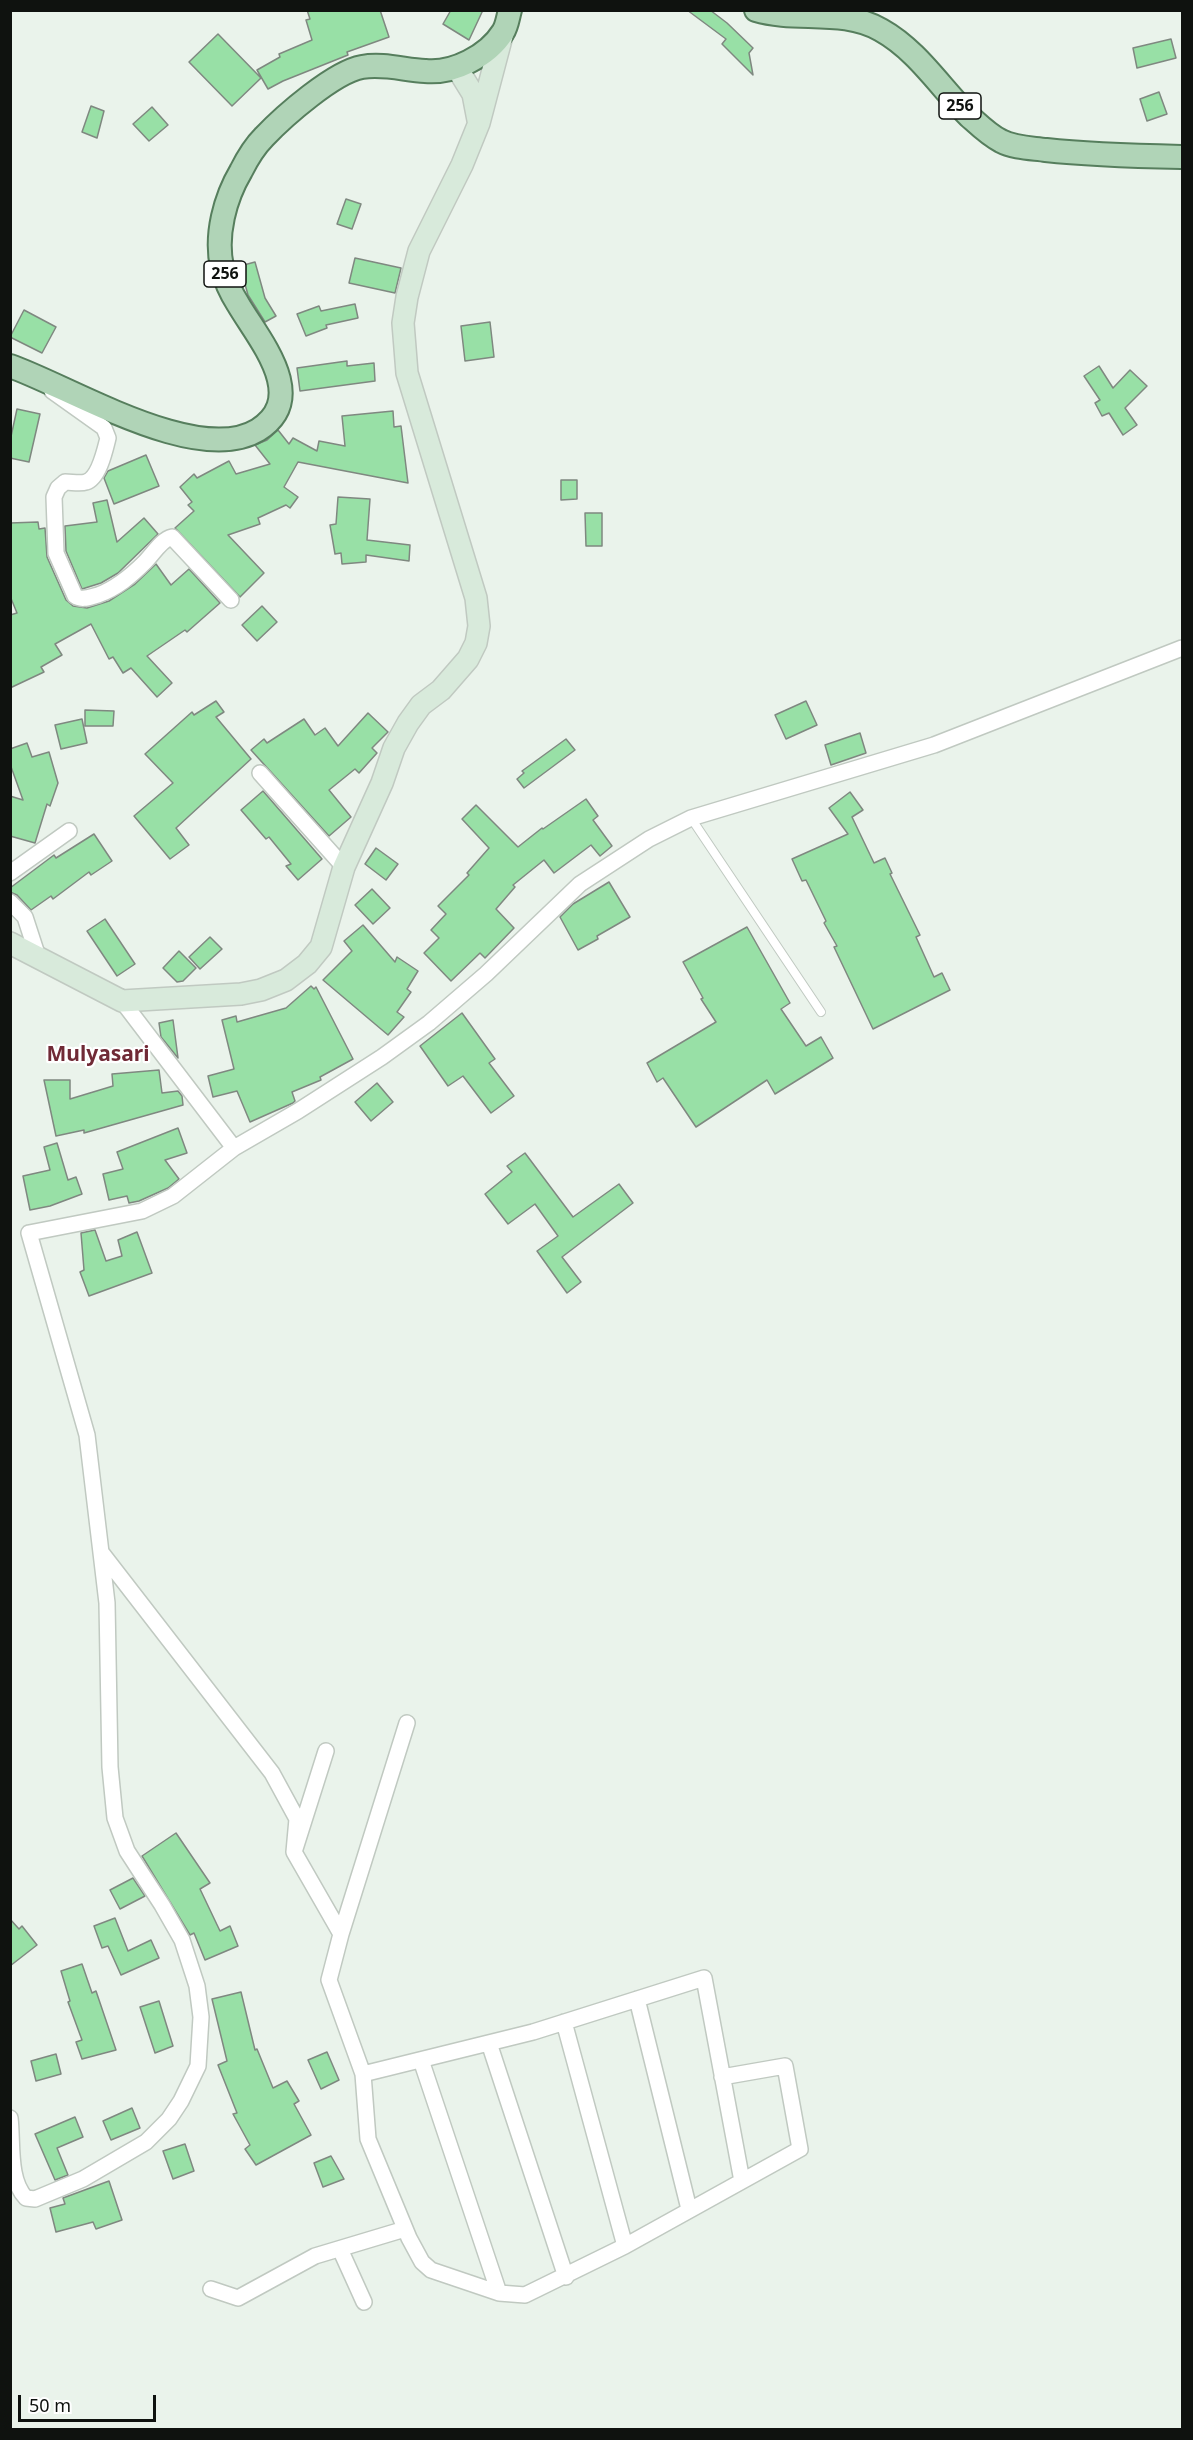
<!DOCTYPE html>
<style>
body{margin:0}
#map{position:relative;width:1193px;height:2440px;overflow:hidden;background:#eaf3eb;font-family:"Noto Sans",sans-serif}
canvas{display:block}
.frame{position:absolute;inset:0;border:12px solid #0f120f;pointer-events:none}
.scale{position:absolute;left:18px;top:2395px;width:138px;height:27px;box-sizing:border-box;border:3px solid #0f120f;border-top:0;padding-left:8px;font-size:18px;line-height:21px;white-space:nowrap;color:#0f120f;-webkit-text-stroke:4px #fff;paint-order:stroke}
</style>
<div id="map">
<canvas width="1193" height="2440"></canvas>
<div class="frame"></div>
<div class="scale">50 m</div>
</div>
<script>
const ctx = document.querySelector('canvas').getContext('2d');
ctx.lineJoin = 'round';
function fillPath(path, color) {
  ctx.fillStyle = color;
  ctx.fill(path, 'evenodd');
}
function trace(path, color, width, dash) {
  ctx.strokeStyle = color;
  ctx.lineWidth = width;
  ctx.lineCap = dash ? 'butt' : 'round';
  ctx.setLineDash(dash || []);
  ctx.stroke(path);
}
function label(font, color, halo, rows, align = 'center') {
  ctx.font = font + ' "Noto Sans",sans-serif';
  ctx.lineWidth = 4.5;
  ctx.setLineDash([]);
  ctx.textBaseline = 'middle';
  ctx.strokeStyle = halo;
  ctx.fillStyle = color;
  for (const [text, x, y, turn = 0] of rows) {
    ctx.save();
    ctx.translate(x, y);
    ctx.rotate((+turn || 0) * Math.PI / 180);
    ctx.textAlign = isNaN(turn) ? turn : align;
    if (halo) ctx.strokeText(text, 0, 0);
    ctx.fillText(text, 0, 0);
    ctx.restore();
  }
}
const building = new Path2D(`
 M307 10H380L389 37 347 52 348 55 283 81 268 89 257 70 280 57 279 54 312 40 306 20 310 19Z
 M451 10H483L469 40 443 24Z
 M687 10H710L727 23 753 48 749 53 753 75 722 44 726 39Z
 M218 34 261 78 232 106 189 62Z
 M1171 39 1176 58 1137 68 1133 48Z
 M1159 92 1167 114 1147 121 1140 99Z
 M91 106 104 111 97 138 82 132Z
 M152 107 168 125 149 141 133 124Z
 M346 199 361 204 352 229 337 224Z
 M355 258 401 268 395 293 349 283Z
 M255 262 265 298 276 316 265 322 248 295 240 266Z
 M355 304 358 318 326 325 327 328 306 336 297 314 319 306 321 311Z
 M24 310 56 327 42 353 10 337Z
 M490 322 494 357 465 361 461 326Z
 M347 361V366L374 363 375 381 300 391 297 368Z
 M1099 366 1113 388 1130 370 1147 386 1125 408 1137 425 1123 435 1109 413 1102 416 1095 403 1100 400 1084 376Z
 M17 409 40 414 29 462 10 458V441Z
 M393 411 394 427 401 426 408 483 298 462 284 487 298 497 290 508 286 505 258 518 260 524 228 535 264 573 240 597 175 528 194 511 188 505 192 502 180 487 194 474 197 478 229 461 236 474 270 464 255 445 267 440 278 430 289 444 293 438 317 451 319 441 345 446 342 416Z
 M146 455 159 486 114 504 104 478 108 471Z
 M561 480H577V499L561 500Z
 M338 497 370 499 367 540 410 545 409 561 366 555V562L342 564 341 553 335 554 330 525 336 524Z
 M107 500 117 542 144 518 158 534 118 573 101 583 82 589 66 551 65 526 97 522 93 503Z
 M585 513H602V546H586Z
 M38 522 39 529 45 528 47 557 66 600 73 606 87 608 109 601 135 584 156 564 171 585 189 569 220 603 187 632 185 630 147 656 172 683 157 697 131 668 123 673 113 657 109 659 91 624 55 644 62 655 41 667 44 672 10 688V615L17 613 10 596V523Z
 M262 606 277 622 257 641 242 625Z
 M216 701 224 712 216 717 251 759 176 828 189 845 170 859 134 816 173 783 145 754 192 712 194 715Z
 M806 701 817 725 786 739 775 715Z
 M85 710 114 711 113 726H85Z
 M368 713 388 732 372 748 377 753 359 773 355 769 329 790 351 817 329 836 251 750 264 739 267 743 304 719 315 735 325 728 338 746Z
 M82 719 87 743 61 749 55 725Z
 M860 733 866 753 831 765 825 745Z
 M566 739 575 750 524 788 517 779 524 773 522 771Z
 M27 743 32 757 49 752 58 783 50 806 47 804 35 843 10 836V796L23 800 10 764V749Z
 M263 791 322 859 298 880 286 866 291 864 269 837 266 839 241 810Z
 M850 792 863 810 852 817 874 863 885 858 892 873 890 874 920 935 916 937 934 977 942 973 950 990 873 1029 834 947 837 946 824 923 826 921 806 880 802 881 792 859 848 834 829 808Z
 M586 799 598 816 593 820 612 846 600 856 591 845 554 873 544 860 513 885 515 887 496 909 514 928 485 958 480 953 451 981 424 953 439 938 431 930 446 914 438 906 469 875 467 873 489 848 462 819 476 805 518 847 542 828 543 829Z
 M94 834 112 861 91 875 89 872 53 899 51 896 31 910 17 895 10 892V888L54 855 56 858Z
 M376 848 398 864 386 880 365 864Z
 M609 882 630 917 597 936 598 939 578 950 560 917 573 904Z
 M372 889 390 908 373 924 355 905Z
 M105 919 135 964 117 976 87 931Z
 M363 925 395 962 397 957 418 971 407 989 411 992 397 1012 404 1017 388 1035 323 980 352 951 344 941Z
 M747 927 790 1003 781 1009 806 1046 821 1037 833 1058 775 1094 767 1080 696 1127 663 1078 657 1082 647 1063 716 1022 701 999 703 998 683 962Z
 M210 937 222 949 200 969 189 957Z
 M179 951 196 968 183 981 177 982 163 968Z
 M311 986 314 989 316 987 353 1059 320 1077 321 1080 292 1092 295 1101 293 1103 250 1122 237 1091 213 1097 208 1076 234 1069 222 1020 236 1016 237 1022 286 1008Z
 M462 1013 495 1059 489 1063 514 1096 491 1113 463 1076 448 1086 420 1046Z
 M173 1020 178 1058 161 1037 159 1023Z
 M159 1070 162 1093 178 1091 182 1096 183 1105 84 1133V1130L56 1136 44 1080H70V1099L113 1086 112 1074Z
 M377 1083 393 1102 371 1121 355 1102Z
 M178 1128 187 1153 165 1160 179 1179 168 1188 139 1201 129 1203 127 1196 109 1200 103 1174 123 1169 117 1152Z
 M57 1143 68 1180 76 1177 82 1194 50 1206 30 1210 23 1176 50 1170 44 1147Z
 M525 1153 573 1217 619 1184 633 1203 562 1257 581 1282 567 1293 537 1251 558 1236 535 1204 508 1224 485 1194 512 1172 507 1166Z
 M95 1230 106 1261 122 1256 118 1240 137 1232 152 1273 89 1296 80 1272 84 1270 81 1233Z
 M176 1833 210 1883 200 1889 220 1931 230 1926 238 1946 205 1960 194 1933 190 1935 142 1856Z
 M133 1878 145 1896 120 1909 110 1890Z
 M115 1918 128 1951 151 1940 159 1958 121 1975 108 1946 102 1948 94 1926Z
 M10 1919 19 1929 22 1926 37 1945 10 1966Z
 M82 1964 92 1993 96 1991 116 2050 82 2059 76 2042 82 2040 68 2002 70 2001 61 1971Z
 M241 1992 255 2050 257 2049 273 2088 287 2081 299 2101 294 2104 311 2135 256 2165 245 2149 250 2145 233 2114 237 2113 218 2065 227 2061 212 1999Z
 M159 2001 173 2046 155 2053 140 2007Z
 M327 2052 339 2080 321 2089 308 2060Z
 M56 2054 61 2074 36 2081 31 2061Z
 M132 2108 140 2128 111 2140 103 2121Z
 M75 2117 83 2137 57 2148 68 2175 55 2180 35 2134Z
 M185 2144 194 2171 173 2179 163 2151Z
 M331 2156 344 2179 323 2187 314 2163Z
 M109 2181 122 2220 96 2229 93 2222 56 2232 50 2208 65 2204 63 2198Z`);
fillPath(building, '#98e0a6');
trace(building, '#7f8880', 1.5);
const lane = new Path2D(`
 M691 818 821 1012`);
const street = new Path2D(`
 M52 391 104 428 108 438C105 450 99 478 86 482 80 484 72 482 65 482L58 488 54 497 56 553 75 596C82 601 90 597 98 595 117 588 131 576 145 562 153 554 162 539 172 537L231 600
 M260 773 344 867
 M10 873 69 831
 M10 902 25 917 38 957
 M122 1001 234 1148
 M101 1552 272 1773 297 1819 294 1852 326 1751
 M407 1723 341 1934 329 1980 363 2074 533 2032 704 1978 742 2181
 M294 1852 341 1934
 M637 1999 689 2209
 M564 2022 625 2246
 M489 2043 566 2277
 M421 2060 499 2293
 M363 2074 368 2139 409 2238 422 2262 431 2270 499 2293 525 2295 625 2246 800 2149 785 2066 722 2077
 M10 2118C13 2142 8 2180 26 2198L35 2199 83 2179 146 2142 169 2119 181 2101 198 2066 201 2017 197 1986 182 1940 162 1905 127 1851 115 1818 110 1767 107 1603 87 1435 29 1233 142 1211 173 1196 234 1148 298 1111 382 1057 429 1023 486 974 580 884 649 839 691 818 934 745 1182 648
 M340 2249 364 2302
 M211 2289 238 2298 315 2256 405 2229`);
const secondary = new Path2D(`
 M457 68 473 94 478 120
 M10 943 122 1001 241 994 261 990 286 980 307 964 321 947 344 867 382 783 394 748 408 723 421 705 441 690 468 659 476 643 479 626 476 598 407 373 403 323 407 297 419 251 462 165 479 123 503 32`);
const primary = new Path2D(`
 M756 10C796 22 843 8 881 30 917 50 940 87 969 116 979 125 989 135 1001 141 1014 148 1031 148 1046 150 1091 155 1137 156 1182 157
 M10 366C70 387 198 467 258 430 310 397 259 340 238 304 231 293 225 280 222 267 215 235 225 198 241 171 247 159 254 147 264 137 284 116 334 72 362 67 383 63 405 70 425 71 453 74 488 56 503 32 507 26 508 17 510 10`);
trace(lane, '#c0c9c1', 10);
trace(street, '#c0c9c1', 18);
trace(secondary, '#c0c9c1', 24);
trace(primary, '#567e5d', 26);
trace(lane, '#fff', 8);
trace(street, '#fff', 15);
trace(secondary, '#d8eadb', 21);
trace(primary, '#b0d4b7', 22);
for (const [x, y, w] of [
 [960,106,42],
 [225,274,42]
]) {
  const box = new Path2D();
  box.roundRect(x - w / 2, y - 13, w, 26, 4.5);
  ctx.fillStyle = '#fff';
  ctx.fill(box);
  trace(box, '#0f120f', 1.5);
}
label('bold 16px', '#0f120f', null, [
 ["256",960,106],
 ["256",225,274]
]);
label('bold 21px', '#702a36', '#fff', [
 ["Mulyasari",98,1055]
]);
</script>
